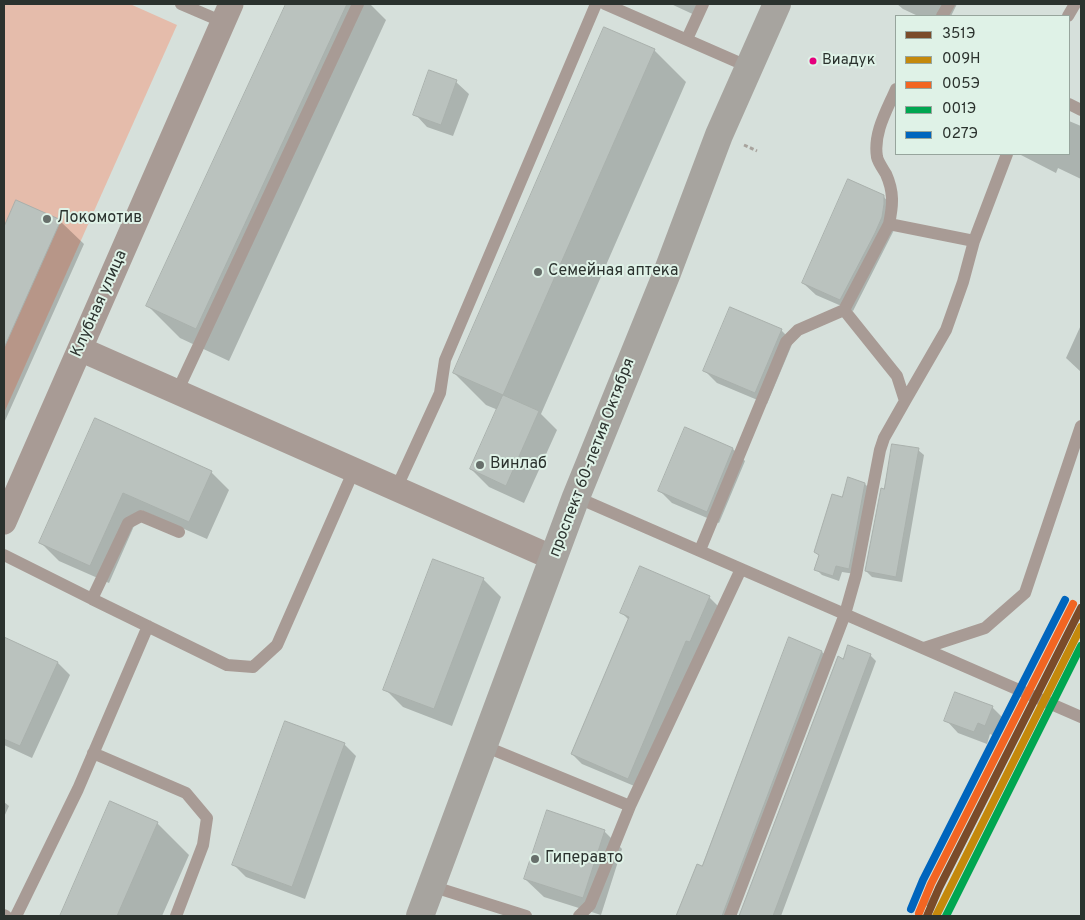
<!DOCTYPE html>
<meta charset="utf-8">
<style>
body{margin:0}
#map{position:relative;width:1085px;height:920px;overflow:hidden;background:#d6e0db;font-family:Overpass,sans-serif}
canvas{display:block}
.frame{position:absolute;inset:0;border:5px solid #2b322e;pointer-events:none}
.legend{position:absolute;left:895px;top:15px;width:175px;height:140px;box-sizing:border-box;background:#dff2e7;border:1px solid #97a59d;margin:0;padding:6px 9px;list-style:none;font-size:15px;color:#2b322e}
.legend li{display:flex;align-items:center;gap:10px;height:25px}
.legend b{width:25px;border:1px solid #97a59d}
</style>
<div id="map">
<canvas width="1085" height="920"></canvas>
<div class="frame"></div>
<ul class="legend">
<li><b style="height:6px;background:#7a4b2a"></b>351Э</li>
<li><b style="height:6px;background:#c4890c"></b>009Н</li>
<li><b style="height:6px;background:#f26522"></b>005Э</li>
<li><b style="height:6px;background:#00a651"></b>001Э</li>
<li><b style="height:6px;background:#0065bd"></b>027Э</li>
</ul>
</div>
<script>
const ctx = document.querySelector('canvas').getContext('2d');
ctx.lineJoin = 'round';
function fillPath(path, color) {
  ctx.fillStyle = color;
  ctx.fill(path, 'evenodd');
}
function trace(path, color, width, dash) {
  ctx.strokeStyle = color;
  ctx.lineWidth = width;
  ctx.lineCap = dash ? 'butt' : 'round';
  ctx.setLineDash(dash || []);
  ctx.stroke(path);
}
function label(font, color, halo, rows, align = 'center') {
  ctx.font = font + ' Overpass,sans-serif';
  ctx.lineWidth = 4;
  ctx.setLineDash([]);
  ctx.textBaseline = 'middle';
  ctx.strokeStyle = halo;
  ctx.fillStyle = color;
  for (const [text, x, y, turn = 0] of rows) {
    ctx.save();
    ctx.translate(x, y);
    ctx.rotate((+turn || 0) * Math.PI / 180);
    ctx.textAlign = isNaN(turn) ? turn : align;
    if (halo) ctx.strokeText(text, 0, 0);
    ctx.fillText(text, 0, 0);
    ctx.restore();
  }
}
fillPath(new Path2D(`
 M4 4H130L177 25 4 413Z`), '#e5bcab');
fillPath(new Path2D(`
 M287 4H370L386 20 229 361 180 338 148 306Z
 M671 4H705L699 17Z
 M897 4H957L951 16H918L903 9Z
 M654 50 686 82 541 414 557 430 524 503 489 487 471 469 498 410 486 405 454 373Z
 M456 82 469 94 453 136 427 127 415 114Z
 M1069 121 1081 126V179L1058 168 1056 173 1019 154H1069Z
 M883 196 895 209 894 230 853 311 816 295 803 283Z
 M16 201 60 221 84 244 4 423V230Z
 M1081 325V372L1066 358Z
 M781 330 793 342 767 404 717 383 705 371Z
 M96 420 211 472 229 490 207 539 141 510 109 583 59 561 41 543Z
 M686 429 733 449 745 461 719 523 672 503 660 491Z
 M918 450 924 455 902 582 872 577 866 571 885 491Z
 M865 484 871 490 855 574 842 572 839 581 822 575 816 569 820 556 815 552 843 498Z
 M483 579 501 597 452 726 403 707 385 689Z
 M709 597 719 607 639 788 582 764 572 754 629 620 622 613Z
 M4 638 58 663 70 675 32 758 4 745Z
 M822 652 828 657 729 916H678L698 866 703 868Z
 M870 655 876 661 781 916H740L838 658 843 660Z
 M992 707 1004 719 997 737 990 734 987 744 958 733 946 720Z
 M344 744 356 756 305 899 246 877 234 865Z
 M4 802 9 806 4 817Z
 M110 802 157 823 189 855 162 916H61Z
 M604 831 622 849 601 915 544 897 525 879Z`), '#0003');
const building = new Path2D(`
 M286 4H347L196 329 146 306Z
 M604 27 655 49 503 395 453 373Z
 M429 70 457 80 441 125 413 115Z
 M848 179 884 195V204L882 217 875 233 840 300 802 283Z
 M16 200 61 220 4 348V227Z
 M730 307 782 329 755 393 703 371Z
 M503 395 539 411 506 486 470 469Z
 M95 418 212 471 189 522 123 493 90 566 39 543Z
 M685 427 733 448 707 512 658 491Z
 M892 444 919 448 896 577 865 571 881 488 884 489Z
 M848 477 865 483 849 569 836 566 833 576 814 570 819 555 814 552 832 494 842 497Z
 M433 559 484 578 434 709 383 690Z
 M640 566 710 596 690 642 686 641 628 779 571 754 629 617 620 613Z
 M4 637 58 662 20 746 4 739Z
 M789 637 822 651 722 916H676L697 864 702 866Z
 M848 645 871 654 773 916H739L838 656 843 659Z
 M955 692 993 706 985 726 978 723 974 732 944 721Z
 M285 721 345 743 292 887 232 865Z
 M110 801 158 822 117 916H60Z
 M547 810 605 830 583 898 524 879Z`);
fillPath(building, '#bac2be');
trace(building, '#a9b0ac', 1);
trace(new Path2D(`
 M744 145 757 151`), '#a8a39d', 3, [4, 2.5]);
trace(new Path2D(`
 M181 4 223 22
 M605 4 749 67
 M942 16 949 4
 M1068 16 1075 4
 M687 39 703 4
 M1069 104 1081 110
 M889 224C893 205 894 192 886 174 883 169 878 162 877 157 873 133 887 110 896 89
 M177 392 358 4
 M905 401 946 330 963 282 974 241
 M396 489 440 393 445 360 596 4
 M576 497 1081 717
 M700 550 786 342 798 330 844 310
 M4 555 92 599 128 523 141 516 179 532
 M92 599 227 665 253 667 277 645 354 470
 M924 648 985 628 1025 593 1081 426
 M484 746 630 806
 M93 753 186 793 207 818 203 845 176 916
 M431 886 526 916
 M4 915 6 916
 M16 916 78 789 148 626
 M579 916 590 905 630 806 741 569
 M730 916 845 614 856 575 880 450 884 438 905 401 897 376 844 310 889 224 974 241 1007 154`), '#a89b95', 12);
trace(new Path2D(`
 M80 349 553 558
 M4 522 231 4`), '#a89b95', 25);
trace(new Path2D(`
 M420 916 576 497 667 273 719 135 777 4`), '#a7a49f', 28);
const rail = new Path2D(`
 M922 916 939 888`);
trace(rail, '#a7a6a2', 5.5);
trace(rail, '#dff2e7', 4, [11]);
trace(new Path2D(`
 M927 916 939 888 1081 608`), '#7a4b2a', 8);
trace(new Path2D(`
 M936 916 1081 627`), '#c4890c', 8);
trace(new Path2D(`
 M919 913 931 884 1073 604`), '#f26522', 8);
trace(new Path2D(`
 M946 916 1081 646`), '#00a651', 8);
trace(new Path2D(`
 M911 909 923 880 1065 600`), '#0065bd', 8);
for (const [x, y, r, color] of [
 [813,61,4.5,"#e5007d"],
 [47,219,5,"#676f6b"],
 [538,272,5,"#676f6b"],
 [480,465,5,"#676f6b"],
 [535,859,5,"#676f6b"]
]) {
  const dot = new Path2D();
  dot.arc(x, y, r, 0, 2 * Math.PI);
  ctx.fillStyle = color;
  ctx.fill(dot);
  trace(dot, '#dff2e7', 2);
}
label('15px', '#2b322e', '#dff2e7', [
 ["Виадук",822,61]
], 'left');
label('16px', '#2b322e', '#dff2e7', [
 ["Локомотив",57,219],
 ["Семейная аптека",548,272],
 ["Винлаб",490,465],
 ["Гиперавто",545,859]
], 'left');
label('16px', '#2b322e', '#dff2e7', [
 ["Клубная улица",100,304,-66],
 ["проспект 60-летия Октября",593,458,-69]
]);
</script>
